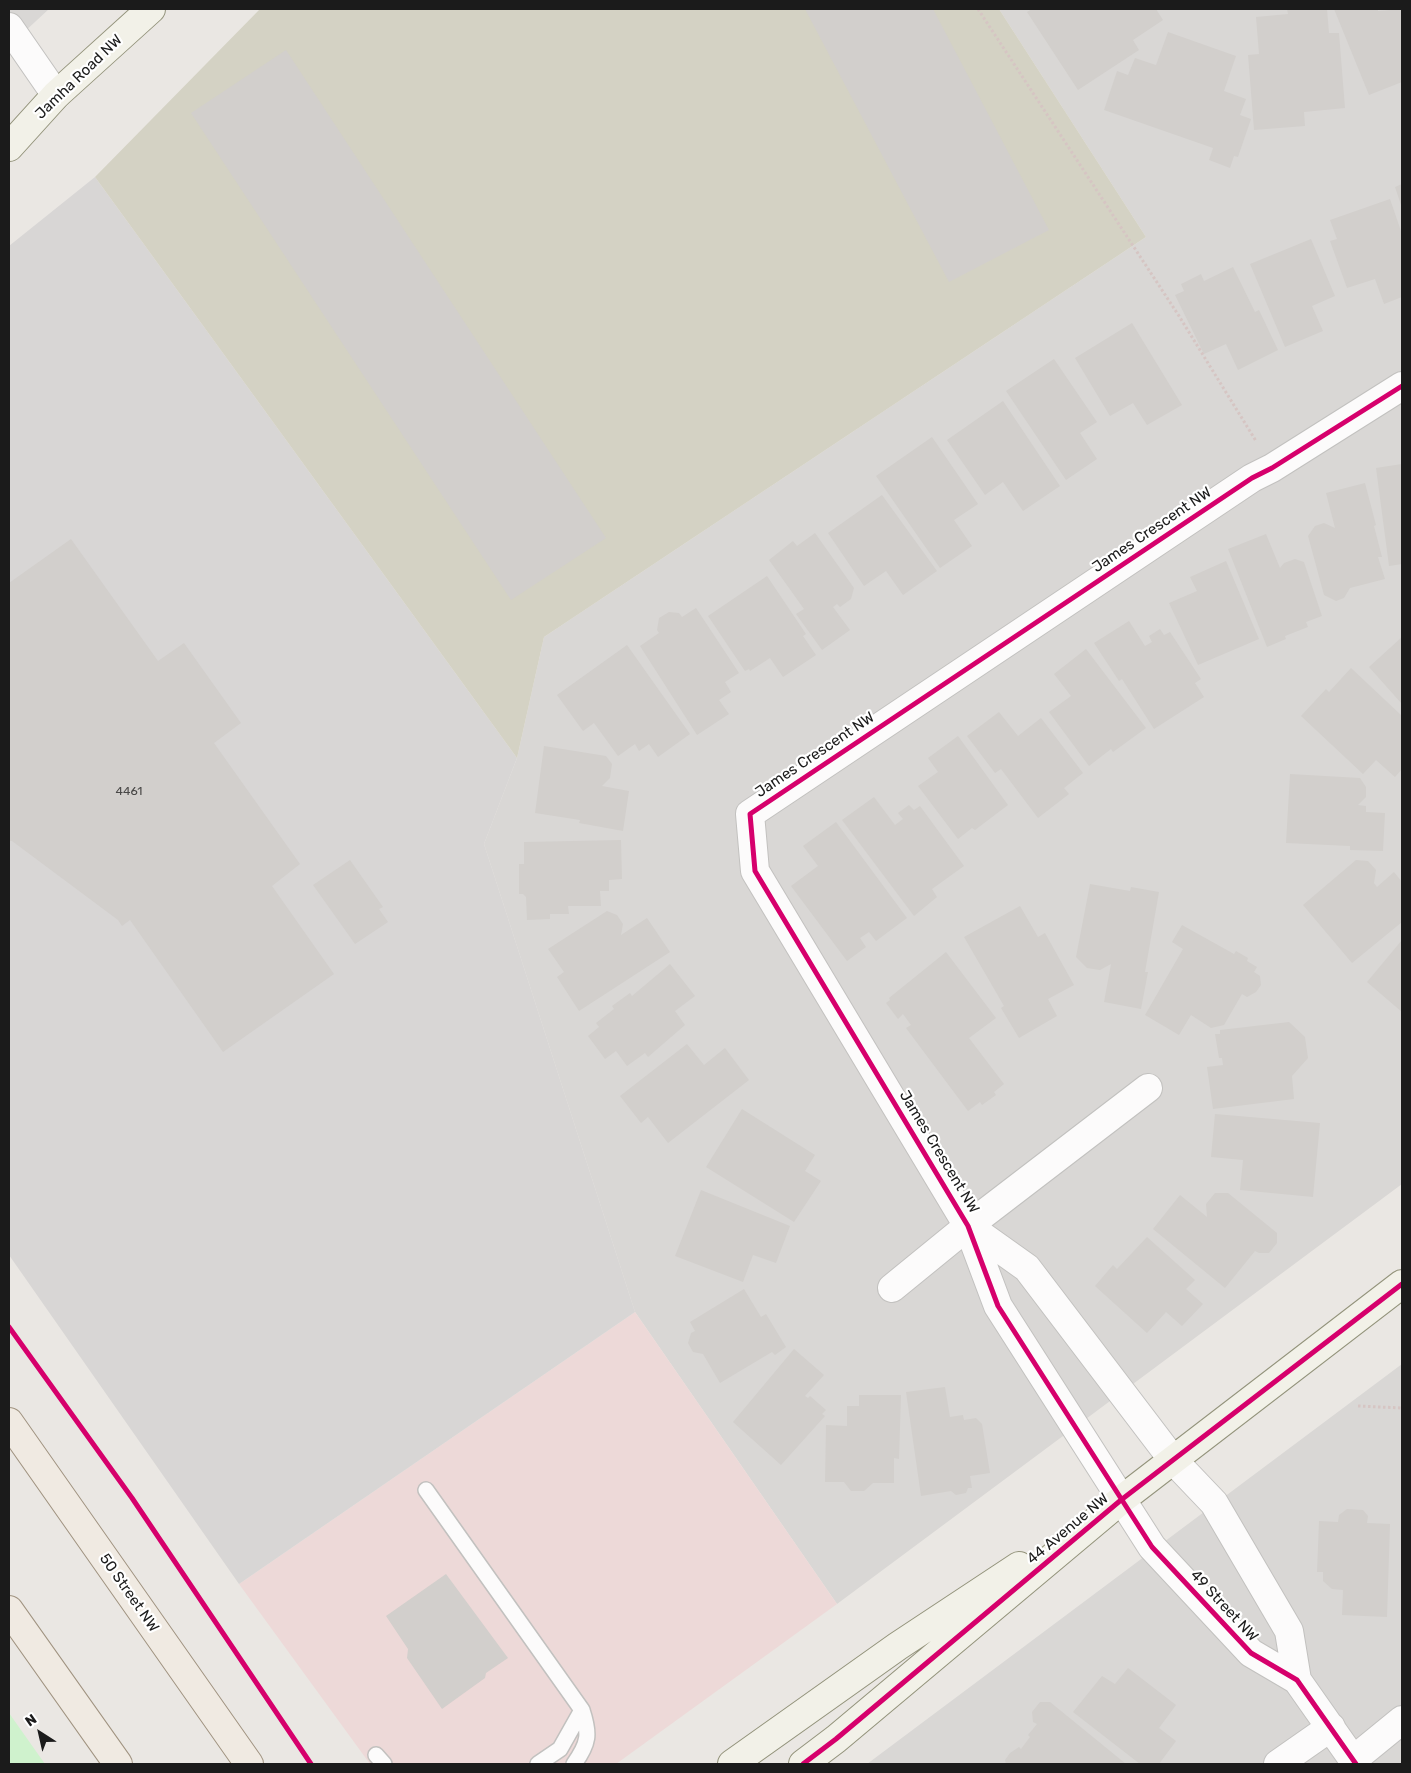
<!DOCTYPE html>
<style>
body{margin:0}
#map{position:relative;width:1411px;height:1773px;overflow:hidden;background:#eae7e3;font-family:Rubik,sans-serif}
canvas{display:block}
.frame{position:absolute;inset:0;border:10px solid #1b1b1b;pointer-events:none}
.north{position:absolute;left:15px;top:1708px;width:50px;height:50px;-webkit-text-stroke:4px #fff;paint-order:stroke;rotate:325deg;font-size:14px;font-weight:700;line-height:20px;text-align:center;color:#1b1b1b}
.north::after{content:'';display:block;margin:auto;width:18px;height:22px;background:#1b1b1b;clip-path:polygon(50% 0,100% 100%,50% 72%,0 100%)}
</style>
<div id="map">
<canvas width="1411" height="1773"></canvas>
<div class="frame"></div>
<div class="north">N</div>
</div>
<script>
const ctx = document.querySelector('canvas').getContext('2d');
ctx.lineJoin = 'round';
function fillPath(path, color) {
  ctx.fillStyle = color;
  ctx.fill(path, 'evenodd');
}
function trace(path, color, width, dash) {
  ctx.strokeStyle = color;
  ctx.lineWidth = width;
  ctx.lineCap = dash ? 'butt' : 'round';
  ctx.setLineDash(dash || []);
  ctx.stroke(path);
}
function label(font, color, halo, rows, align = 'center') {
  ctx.font = font + ' Rubik,sans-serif';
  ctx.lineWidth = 4.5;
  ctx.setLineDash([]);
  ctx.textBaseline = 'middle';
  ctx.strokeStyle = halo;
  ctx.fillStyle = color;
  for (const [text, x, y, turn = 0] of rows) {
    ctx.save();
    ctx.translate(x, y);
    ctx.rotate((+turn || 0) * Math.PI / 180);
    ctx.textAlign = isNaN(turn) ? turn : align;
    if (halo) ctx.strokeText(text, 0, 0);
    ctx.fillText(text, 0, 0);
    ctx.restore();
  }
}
fillPath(new Path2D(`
 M9 9H49L9 46Z
 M999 9H1402V1184L837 1604 635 1312 484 844 517 758 544 637 1146 237Z
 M1402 1364V1764H867Z`), '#d9d7d5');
fillPath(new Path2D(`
 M635 1312 837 1604 616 1764H370L239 1584Z`), '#edd9d8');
fillPath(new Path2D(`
 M95 177 517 758 484 844 635 1312 239 1584 9 1255V246Z`), '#d8d6d5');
fillPath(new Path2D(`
 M260 9H999L1146 237 544 637 517 758 95 177Z`), '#d4d2c4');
fillPath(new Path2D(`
 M9 1713 45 1764H9Z`), '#cff2cd');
fillPath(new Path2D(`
 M805 9H933L1049 230 949 282Z
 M1032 9H1156L1163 20 1133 40 1139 50 1078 90 1027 12Z
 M1287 9H1327L1329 33H1339L1345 108 1304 112 1305 126 1254 130 1248 55 1259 54 1256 17 1288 14Z
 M1334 9H1378V11L1402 9V82L1369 95Z
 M1168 32 1236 56 1224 91 1246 99 1240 115 1251 119 1238 157 1234 156 1230 168 1209 160 1213 148 1104 110 1117 71 1128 75 1135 58 1156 65Z
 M286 50 606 538 511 600 191 113Z
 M1402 184V208L1395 187Z
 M1390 199 1402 234V297L1384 304 1375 279 1347 288 1330 241 1337 239 1330 220Z
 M1311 239 1335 296 1312 306 1323 331 1285 347 1250 264Z
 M1233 267 1255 312 1259 310 1278 350 1238 370 1226 344 1204 354 1175 295 1184 291 1181 284 1201 274 1204 281Z
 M1132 323 1182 405 1147 425 1133 403 1110 416 1075 358Z
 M1054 359 1097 422 1080 433 1097 459 1066 480 1006 391Z
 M1003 401 1060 486 1023 511 1003 482 985 495 947 440Z
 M932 437 978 504 954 520 972 546 940 568 876 476Z
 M1402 464V564L1389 566 1376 468Z
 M1365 483 1376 525 1374 526 1382 557H1378L1385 579 1350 588 1344 598 1336 601 1324 595 1308 536 1315 526 1324 523 1335 528 1326 493Z
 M882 495 937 571 903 595 886 571 864 586 828 533Z
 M815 533 854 588 851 599 840 607 837 604 833 607 850 630 822 650 796 614 804 609 769 560 793 541 797 546Z
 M1266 534 1280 568 1284 563 1295 559 1304 562 1322 616 1306 622 1308 627 1285 636 1286 639 1267 647 1228 549Z
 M71 539 158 661 184 643 241 723 214 743 300 864 272 886 334 974 223 1052 130 920 122 926 118 920 12 841H9V583Z
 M1226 561 1259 639 1198 665 1169 603 1197 591 1190 577Z
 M767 576 806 634 803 636 816 655 783 677 770 658 750 671 749 669 745 671 708 616Z
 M696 608 739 673 725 682 731 692 719 700 729 714 697 735 640 646 659 633 657 630 659 618 669 612 679 613 682 617Z
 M1129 621 1145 646 1152 642 1149 636 1160 629 1164 635 1170 632 1201 679 1195 683 1204 697 1154 729 1122 679 1119 681 1094 643Z
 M1402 637V704L1369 667Z
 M627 645 690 734 658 757 649 744 639 751 635 744 618 756 594 723 583 731 557 695Z
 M1086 649 1146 728 1113 752 1111 749 1089 766 1049 712 1071 696 1054 674Z
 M1351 668 1402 716V769L1395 777 1376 760 1363 774 1301 716 1326 689 1329 692Z
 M999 712 1018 736 1041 718 1083 773 1064 788 1069 794 1038 818 1001 769 995 773 967 736Z
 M958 736 1008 805 975 830 972 828 958 839 918 786 938 772 928 758Z
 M544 746 606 756 612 764 610 778 602 786 629 791 623 831 579 823 580 820 535 813Z
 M1290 774 1360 778 1366 787V797L1358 805 1366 806V812L1385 813 1383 851 1350 850V846L1286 843Z
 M874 797 895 825 903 819 898 813 909 805 914 810 920 806 964 866 932 889 937 897 914 916 842 820Z
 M836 822 907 918 876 941 869 932 860 938 866 947 847 961 791 886 818 866 803 846Z
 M621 840 622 879 609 880V891H600L601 906H568L569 914H550V919L527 920 526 897 523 894H519V864H524V842Z
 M350 860 383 907 379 909 388 922 355 944 313 885Z
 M1356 860 1368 861 1376 870 1374 883 1377 887 1394 872 1402 882V922L1352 963 1303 905Z
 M1090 884 1130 891 1131 887 1159 892 1145 972H1148L1141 1009 1104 1002 1111 964 1100 970 1087 968 1076 957Z
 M1020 906 1038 937 1045 933 1074 985 1048 999 1057 1016 1019 1038 1001 1008 1004 1006 964 937Z
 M607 911 617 915 623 924 621 935 647 918 670 952 579 1011 557 977 564 972 548 949Z
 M1182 925 1234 954 1236 951 1248 958 1247 961 1257 967 1254 972 1260 976 1261 985 1256 992 1247 997 1242 994 1224 1025 1211 1028 1191 1015 1179 1035 1145 1015 1183 949 1172 942Z
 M1402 940V1012L1367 982Z
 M946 952 996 1018 969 1038 1004 1084 994 1092 996 1095 982 1105 980 1102 968 1111 906 1028 911 1025 903 1014 898 1019 886 1003 890 1000 889 998Z
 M670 964 695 996 675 1011 685 1025 648 1057 645 1053 627 1066 616 1051 605 1059 588 1036 599 1027 596 1023 614 1009 612 1006 630 993 632 996Z
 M1289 1022 1305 1037 1308 1058 1292 1076 1294 1099 1213 1109 1207 1067 1223 1065 1222 1058H1219L1215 1034H1220V1030Z
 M687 1044 704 1065 725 1048 749 1080 668 1143 648 1117 641 1123 620 1096Z
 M742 1109 815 1155 805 1171 821 1181 794 1222 706 1167Z
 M1215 1114 1320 1123 1313 1197 1240 1190 1243 1160 1211 1157Z
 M701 1190 790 1226 776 1263 753 1255 743 1282 675 1256Z
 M1215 1193H1228L1277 1233V1243L1269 1253H1259L1255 1251 1225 1288 1153 1229 1180 1195 1207 1217 1206 1204Z
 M1147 1237 1195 1280 1186 1289 1203 1304 1182 1326 1166 1312 1147 1333 1095 1286 1113 1265 1117 1269Z
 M744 1289 761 1317 766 1314 786 1347 775 1355 772 1352 720 1383 703 1354 693 1352 688 1343 691 1333 695 1331 690 1322Z
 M794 1349 824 1375 805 1396 808 1398 810 1396 826 1410 822 1414 825 1416 781 1465 733 1422Z
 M945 1387 950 1417 963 1415 964 1420 976 1418 982 1424 990 1473 970 1476 972 1488H968L966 1493 956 1495 951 1491 921 1496 906 1392Z
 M859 1395H901L899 1459 894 1458V1483H873L864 1491H851L844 1482H825L826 1425 847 1426V1406H859Z
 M1347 1509 1363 1510 1368 1516 1367 1523 1390 1524 1387 1617 1342 1615 1343 1590 1332 1589 1323 1581V1572H1317L1319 1521 1338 1522 1339 1515Z
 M446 1574 508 1658 486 1673 485 1678 442 1709 407 1658 408 1649 386 1616Z
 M1128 1668 1176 1705 1159 1728 1176 1741 1159 1764H1140L1073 1712 1102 1676 1115 1684Z
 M1040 1702H1050L1126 1764H1006L1005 1760 1010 1753 1019 1747 1021 1749 1030 1737 1028 1735 1037 1724 1033 1722 1032 1712Z`), '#d2cfcc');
const lane = new Path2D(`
 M426 1490 582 1710 560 1749 538 1764
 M376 1755 384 1764
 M574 1764C589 1743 590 1734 582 1710`);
const street = new Path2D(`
 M9 27 56 95
 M968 1226 1027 1268 1173 1460 1214 1503 1289 1631 1297 1680
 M892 1288 968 1226 1148 1088
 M1353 1760 1402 1720
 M1278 1764 1331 1727
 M1356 1764 1297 1680 1251 1653 1152 1547 998 1306 968 1226 755 871 750 814 1252 478 1272 468 1402 386`);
const secondary = new Path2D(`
 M9 147 56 95 151 9
 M732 1764 898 1646 1019 1566
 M803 1764 836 1739 1121 1500 1402 1284`);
const primary = new Path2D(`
 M9 1422 249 1764
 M9 1610 118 1764`);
trace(lane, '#c2c1bf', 18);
trace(street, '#c2c1bf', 30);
trace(secondary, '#93937b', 30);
trace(primary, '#a09380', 30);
trace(new Path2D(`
 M978 9 1179 316 1256 441
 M1358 1406 1402 1408`), '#d6c5c3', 3, [2.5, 2.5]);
trace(lane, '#fcfbfb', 15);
trace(street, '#fcfbfb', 28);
trace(secondary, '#f2f1e8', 28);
trace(primary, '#f0eae2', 28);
trace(new Path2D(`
 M9 1327 132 1498 311 1764
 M803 1764 836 1739 1121 1500 1402 1284
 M1356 1764 1297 1680 1251 1653 1152 1547 998 1306 968 1226 755 871 750 814 1252 478 1272 468 1402 386`), '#d6006c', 5);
label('12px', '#494847', null, [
 ["4461",129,792]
]);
label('15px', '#1b1b1b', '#fff', [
 ["Jamha Road NW",79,77,-44],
 ["James Crescent NW",1152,530,-34],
 ["James Crescent NW",815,755,-34],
 ["James Crescent NW",939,1152,59],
 ["44 Avenue NW",1068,1529,-40],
 ["50 Street NW",129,1593,55],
 ["49 Street NW",1224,1606,47]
]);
</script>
